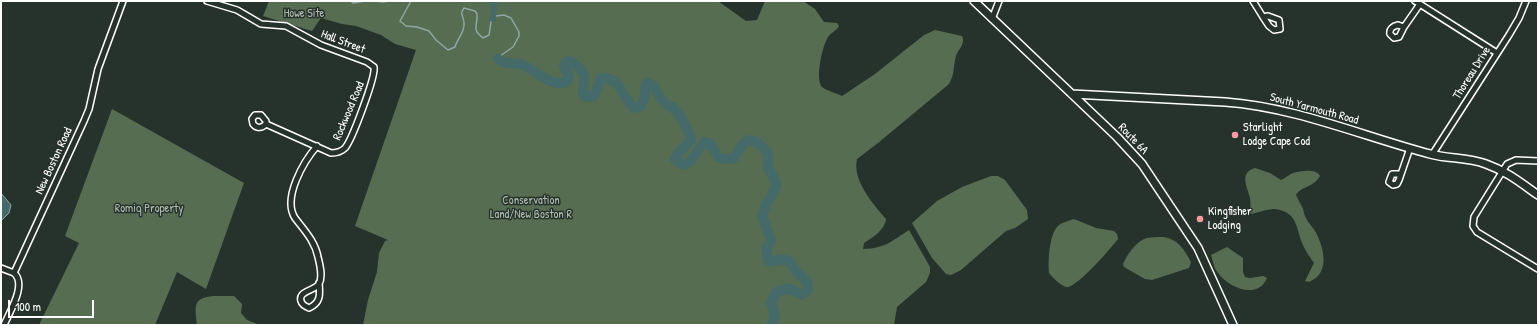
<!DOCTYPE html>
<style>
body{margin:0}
#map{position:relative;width:1539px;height:326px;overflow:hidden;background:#26332d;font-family:"Patrick Hand",sans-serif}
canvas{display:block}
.frame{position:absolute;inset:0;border:2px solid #fff;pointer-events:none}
.scale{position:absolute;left:8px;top:300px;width:86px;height:18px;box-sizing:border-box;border:2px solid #fff;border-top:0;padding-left:5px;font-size:12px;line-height:14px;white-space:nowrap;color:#fff;-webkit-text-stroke:3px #26332d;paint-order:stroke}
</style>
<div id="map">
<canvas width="1539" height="326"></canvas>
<div class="frame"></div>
<div class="scale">100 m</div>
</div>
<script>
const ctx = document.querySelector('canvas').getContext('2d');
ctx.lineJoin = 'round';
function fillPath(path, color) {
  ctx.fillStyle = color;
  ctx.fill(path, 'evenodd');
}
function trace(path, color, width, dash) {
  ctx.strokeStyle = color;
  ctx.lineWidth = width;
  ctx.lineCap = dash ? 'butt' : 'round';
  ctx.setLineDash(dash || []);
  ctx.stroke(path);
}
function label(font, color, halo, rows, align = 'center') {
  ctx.font = font + ' "Patrick Hand",sans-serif';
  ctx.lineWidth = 3;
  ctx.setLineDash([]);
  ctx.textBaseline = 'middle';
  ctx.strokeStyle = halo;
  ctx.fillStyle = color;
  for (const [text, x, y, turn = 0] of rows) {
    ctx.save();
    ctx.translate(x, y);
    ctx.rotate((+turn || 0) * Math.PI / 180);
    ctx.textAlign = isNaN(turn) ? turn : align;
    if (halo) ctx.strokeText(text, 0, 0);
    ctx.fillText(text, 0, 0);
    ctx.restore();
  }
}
fillPath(new Path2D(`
 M269 1H718L746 21 757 20 765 1H803L815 9 824 22 837 23 839 26C837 31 829 33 827 39 822 48 815 79 822 87 827 91 837 93 842 96L875 74 924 35 935 30 962 36C966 44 958 49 956 56 953 66 955 74 949 84L878 143 857 159C852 180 873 204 886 219 885 230 873 237 864 243L863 249C886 248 890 242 909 230L930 267V273L926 282 897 307 894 325H363L368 300 377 272 379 253 385 241 388 240 355 226 416 50 395 44 381 35 356 26 342 24 321 18 312 31 263 16Z
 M112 109 244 183 206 289 177 272 155 325H39L79 243 65 236Z
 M1255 168 1270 173 1281 180C1286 178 1288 175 1293 173 1301 171 1316 168 1320 176 1313 188 1301 186 1296 195 1298 200 1301 204 1303 209 1304 212 1304 215 1306 218 1308 223 1312 226 1315 231 1324 247 1331 273 1309 282L1305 281 1314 263C1310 257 1306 252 1303 245 1296 229 1298 211 1274 209 1266 209 1258 213 1250 214 1250 209 1251 203 1250 198 1247 186 1239 173 1255 168Z
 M991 176H998L1005 180 1027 210 1028 219 1015 228 1006 231 961 270 951 275 946 274 932 258 912 223 937 201 962 187Z
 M1074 219 1096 228 1114 231 1117 234 1118 239C1112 247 1075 290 1066 287 1060 285 1053 278 1049 273 1048 261 1049 233 1059 225 1063 222 1069 221 1074 219Z
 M1163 237C1178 239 1184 249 1191 262L1189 268 1152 280 1145 279 1124 267 1123 264C1127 255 1136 241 1147 238 1152 237 1158 237 1163 237Z
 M1227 247 1243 258V272L1245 277 1250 278 1263 276 1267 278C1258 300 1229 288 1218 273 1214 268 1213 261 1211 255Z
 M214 296H234L242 304 241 313 247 320 260 325H197C195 306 192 298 214 296Z`), '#576d51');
const water = new Path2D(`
 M1 193 11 205 9 213 1 221Z`);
fillPath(water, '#456a6a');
trace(water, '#8fa6a6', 1);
trace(new Path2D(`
 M351 1 353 3 365 1
 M374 1 383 2 389 1
 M411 1 400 21 406 26 417 27 429 31 436 40 448 50 455 47C457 39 465 32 464 23 464 17 459 14 464 8L475 11 477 14C478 26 471 29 483 38L489 35 491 22 496 16 504 15 511 18 519 32V36L513 47 500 56 498 59`), '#8fa6a6', 1.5);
trace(new Path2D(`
 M493 19 494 1`), '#456a6a', 6);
trace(new Path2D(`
 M498 59C508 66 510 62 520 64 532 67 555 92 568 80L569 77 564 66C569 54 579 68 584 74L583 95 586 97 594 96 601 78C622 77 622 99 634 108L641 106 644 99 646 84 649 83C658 87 657 96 664 102 666 105 669 106 672 107 682 115 687 127 691 139 686 148 677 152 675 159L683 165C694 164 696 148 705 142L710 144 719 158 733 159C746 138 750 133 768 153V168L776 182V186L771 197 766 204 762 215 771 241 766 248 768 260 771 262 782 259 790 262 794 269 807 282 808 290 802 295 788 288 776 292 771 302C774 310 777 318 771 325`), '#456a6a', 10);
const minor = new Path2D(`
 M207 1 237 10 261 24 286 26 321 45 367 62 374 67C376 76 352 140 345 148 341 152 337 153 331 153L266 124V121L261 115H255L252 119 253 124C257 129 262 128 266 124
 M1253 1 1263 17
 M1415 1 1497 53
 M1268 16 1279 20 1280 29 1274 30 1269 26 1263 17Z
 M992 19 999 1
 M1398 25 1404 27 1399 37 1394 38 1390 34C1389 29 1393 26 1398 25Z
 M1404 27 1420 4
 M317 146C304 161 282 198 295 218 304 230 315 241 318 257 320 265 323 277 319 284 314 291 298 291 301 301 302 305 305 306 309 308 321 303 320 294 319 283
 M1432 155 1509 35 1519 18 1526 1
 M1538 161 1516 160 1507 164 1474 217 1473 226 1477 232 1538 269
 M1401 174H1392L1389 182 1393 185 1397 184 1399 180 1410 148
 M1 268 14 273
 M4 325C10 311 27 284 14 273L84 121 89 109 98 69 123 1`);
const secondary = new Path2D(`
 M974 1 1117 137 1142 164 1198 248 1233 325
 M1072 94 1225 102C1295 107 1362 136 1430 154 1448 159 1468 157 1486 164 1506 171 1521 183 1538 195`);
trace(minor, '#fff', 8);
trace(secondary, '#fff', 10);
trace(minor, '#26332d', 5);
trace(secondary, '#26332d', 7);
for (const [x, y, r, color] of [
 [1235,135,4,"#ff9aa2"],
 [1200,219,4,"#ff9aa2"]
]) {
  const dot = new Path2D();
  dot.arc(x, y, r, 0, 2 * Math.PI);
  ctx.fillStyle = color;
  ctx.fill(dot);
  trace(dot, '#26332d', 1.5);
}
label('12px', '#b3bdb1', '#26332d', [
 ["Howe Site",304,14],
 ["Conservation",531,201],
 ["Land/New Boston R",531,215],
 ["Romiq Property",149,209]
]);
label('12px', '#fff', '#26332d', [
 ["Hall Street",343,42,21],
 ["Thoreau Drive",1472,73,-58],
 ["South Yarmouth Road",1314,109,15],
 ["Rockwood Road",349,111,-67],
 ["Route 6A",1133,139,46],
 ["New Boston Road",54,161,-65]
]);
label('12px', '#fff', '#26332d', [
 ["Starlight",1243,128],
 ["Lodge Cape Cod",1243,142],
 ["Kingfisher",1208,212],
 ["Lodging",1208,226]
], 'left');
</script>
